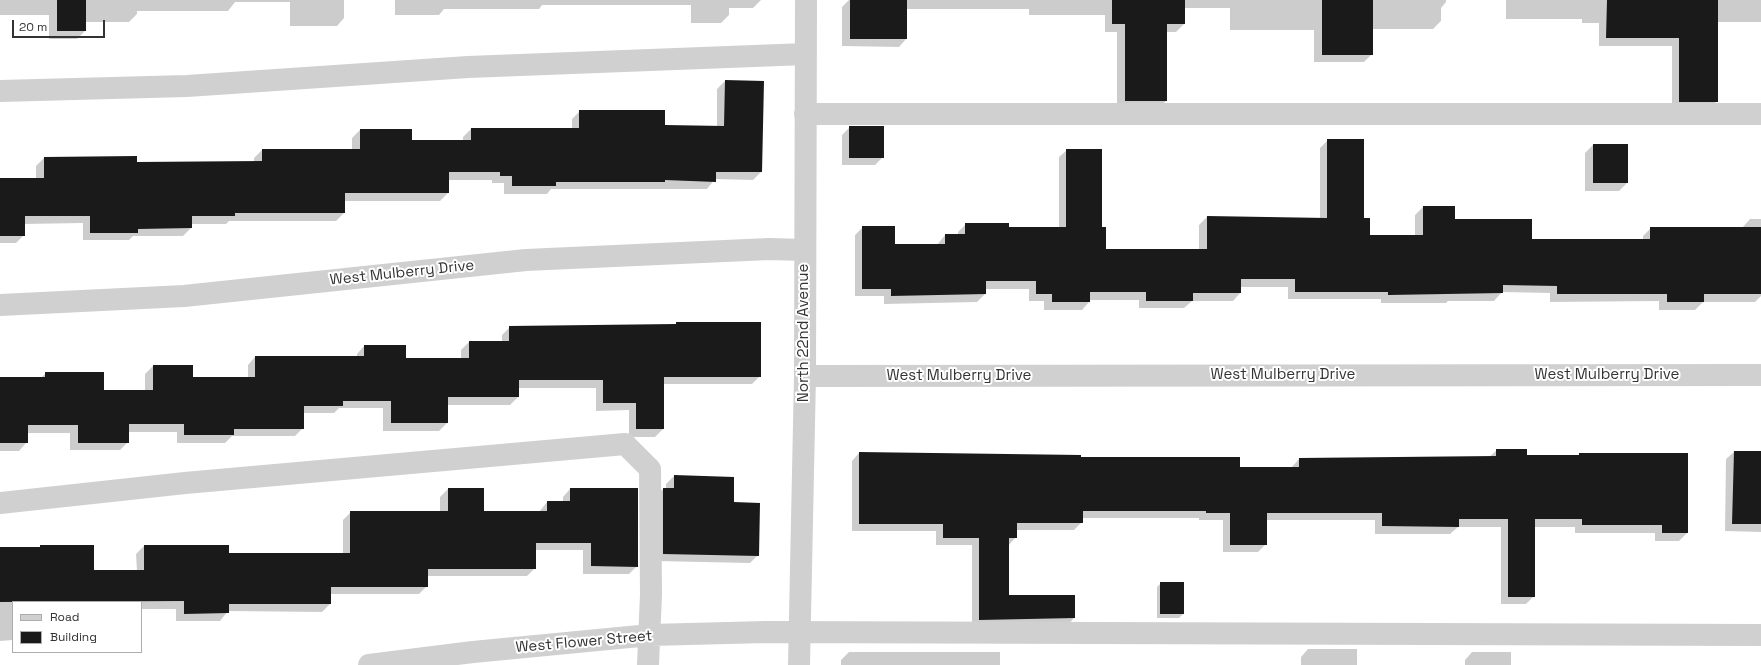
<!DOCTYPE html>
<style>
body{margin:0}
#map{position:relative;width:1761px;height:665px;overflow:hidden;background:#fff;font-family:"Space Grotesk",sans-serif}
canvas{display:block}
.legend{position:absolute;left:12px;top:601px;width:130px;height:52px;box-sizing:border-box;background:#fff;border:1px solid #adadad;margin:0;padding:5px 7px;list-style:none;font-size:12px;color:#333}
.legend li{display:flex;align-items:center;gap:8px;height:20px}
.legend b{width:20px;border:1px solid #adadad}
.scale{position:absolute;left:12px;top:20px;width:93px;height:18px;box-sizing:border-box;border:2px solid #333;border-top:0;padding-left:5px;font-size:12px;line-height:14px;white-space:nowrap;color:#333;-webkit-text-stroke:3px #fff;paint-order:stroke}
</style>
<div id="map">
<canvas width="1761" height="665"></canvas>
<ul class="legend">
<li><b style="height:5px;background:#d0d0d0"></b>Road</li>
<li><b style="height:11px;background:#1a1a1a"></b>Building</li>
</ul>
<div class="scale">20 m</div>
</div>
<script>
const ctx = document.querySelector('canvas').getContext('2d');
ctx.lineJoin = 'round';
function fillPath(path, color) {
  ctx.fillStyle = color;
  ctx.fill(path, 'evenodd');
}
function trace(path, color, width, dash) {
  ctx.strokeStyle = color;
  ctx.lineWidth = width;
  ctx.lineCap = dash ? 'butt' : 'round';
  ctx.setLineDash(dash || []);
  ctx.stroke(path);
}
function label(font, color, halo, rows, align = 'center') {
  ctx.font = font + ' "Space Grotesk",sans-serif';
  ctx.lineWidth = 4;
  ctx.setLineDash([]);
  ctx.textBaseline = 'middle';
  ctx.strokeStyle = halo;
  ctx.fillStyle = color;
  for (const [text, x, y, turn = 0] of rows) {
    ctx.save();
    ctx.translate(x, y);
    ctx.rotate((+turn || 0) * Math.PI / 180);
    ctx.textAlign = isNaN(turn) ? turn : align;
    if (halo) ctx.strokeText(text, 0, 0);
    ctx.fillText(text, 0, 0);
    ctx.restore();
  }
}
fillPath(new Path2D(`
 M0 0H344V18L337 26H290V2H235L228 11H137V14L129 22H85V31L77 39H49V15H0Z
 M395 0H761L753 8H729V15L721 23H691V5H542L539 9H444L439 15H395Z
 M849 0H1446V2L1441 8V21L1433 29H1372V54L1364 62H1314V30H1230V8H1184V24L1176 32H1166V101L1158 109H1117V32H1105V15H1029V9H906V39L899 47 842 46V7Z
 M1506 0H1761V22H1717V101L1709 109H1672V46H1599V23H1582V19H1506Z
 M725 81 761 172 753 180 715 179 707 189H551L547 194H504V183H492V180H448V193L440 201H344V213L336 221H229L226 224H191V228L183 236H133L129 240H83V223L24 224V235L16 243H0V179H36V166L44 158 136 157V163L254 162V158L262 150H352V138L360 130 411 141H463V137L471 129H572V119L580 111 664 126 717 127V89Z
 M849 128 883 157 875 165H842V135Z
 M1328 140 1363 219 1369 236H1415V215L1423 207 1454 220 1531 240H1643V236L1651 228H1742L1750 219H1761V296L1755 302H1703L1695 310H1659V301L1550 302V293L1502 292 1494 301H1448L1446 303H1381V299H1288V287H1240V293L1233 301H1192L1184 308H1139V300H1089V302L1082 310H1044V301H1029V289H985V294L977 302 884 304V296H855V235L863 227 894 245H937L945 235H958V232L966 224 1008 228H1059V157L1067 150 1101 228 1105 250H1199V225L1207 217 1320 219V148Z
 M1593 145 1627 183 1619 191H1585V153Z
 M510 327 760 376 752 384H663V429L655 437H629V410L596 411V388H518V397L510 405H447V423L439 431H383V408H339L334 413H303V428L295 436H232L225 443H177V432H128V442L120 450H70V433H26V443L19 451H0V378H41L46 373 103 391H145V374L153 366 192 378H248V365L255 357H357V354L364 346 405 359H461V350L469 342H502V335Z
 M1497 450 1526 456H1578L1580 454 1687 533 1679 541H1655V533H1575V527H1534V596L1526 604H1501V527H1458L1450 534H1375V520H1266V544L1258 552H1223V520H1199V518H1082V522L1074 530H1016V537L1008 546V596L1074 618 1067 626 972 627V545H936V531H852V461L859 453 1080 458 1239 468H1291L1299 459 1489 457Z
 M1734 452H1761V532L1725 531 1726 459Z
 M674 476 733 503 758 555 750 563 656 561 655 497 663 489H666V484Z
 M448 489 483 512H539L547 502H563V497L570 489 637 566 629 574H583V550H535V568L527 576H427V586L419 594H330V604L322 612 228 611 220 621H176V609H141V602H13V640L0 641V548H39L41 546 93 571H137L136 554 144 546 228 554H343V520L351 512H440V497Z
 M1161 583 1183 614 1179 618H1157V587Z
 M1308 649H1357V665H1301V657Z
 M849 652H1000V665H841V660Z
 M1472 652H1511V665H1465V660Z`), '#0003');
fillPath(new Path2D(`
 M57 0H86V31H57Z
 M850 0H907V39H850Z
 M1112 0H1185V24H1167V101H1125V24H1112Z
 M1322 0H1373V55H1322Z
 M1607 0H1718V102H1679V38H1606Z
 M725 80 764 81 762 172H716V182L665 180V182H556V186H512V176H500V172H449V193H345V213H235V216H192V228L138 229V233H90V216H25V236H0V178H44V157L137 156V162L262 161V149H360V129H412V140H471V128H579V110H665V125L724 126Z
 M849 126H884V158H849Z
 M1327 139H1364V218H1370V235H1423V206H1455V219H1532V239H1650V227H1761V294H1704V302H1667V294H1557V286L1503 285V293L1388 295V292H1295V279H1241V293H1193V301H1146V292H1090V302H1052V294H1036V281H986V294L891 296V289H862V226H895V244H945V234H965V223H1009V227H1066V149H1102V227H1106V249H1207V216L1327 218Z
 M1593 144H1628V183H1593Z
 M676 322H761V377H664V429H636V403H603V380H519V397H448V423H391V401H343V406H304V429H234V435H184V424H129V443H78V425H28V443H0V377H45V372H104V390H153V365H193V377H255V356H364V345H406V358H469V341H509V326L676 324Z
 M1496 449H1527V455H1579V453H1688V533H1662V525H1582V519H1535V597H1508V519H1459V527L1382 526V513H1267V545H1230V513H1206V511H1083V523H1017V538H1009V595H1075V618L979 620V538H943V524H859V452L1081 455V457H1240V467H1299V458L1496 456Z
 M1734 451H1761V524H1732Z
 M674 475 734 477V502L760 503 759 556 663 554V488H674Z
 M448 488H484V511H547V501H570V488H638V567L591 566V543H536V569H428V587H331V604H229V613L184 614V601L0 602V547H40V545H94V570H144V545H229V553H350V511H448Z
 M1160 582H1184V614H1160Z`), '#1a1a1a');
trace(new Path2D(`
 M0 91 187 86 468 67 806 54
 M805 114H1761
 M0 305 184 296 526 260 769 249 805 250
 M805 376 1761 375
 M0 503 185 483 625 444 650 469 651 594 648 665
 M369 665 473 652 650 635 766 632 1761 635
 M799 665 805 376 806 0`), '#d0d0d0', 22);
label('15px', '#333', '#fff', [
 ["West Mulberry Drive",402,273,-6],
 ["North 22nd Avenue",804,333,-90],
 ["West Mulberry Drive",1283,375],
 ["West Mulberry Drive",1607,375],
 ["West Mulberry Drive",959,376],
 ["West Flower Street",584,642,-5]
]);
</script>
